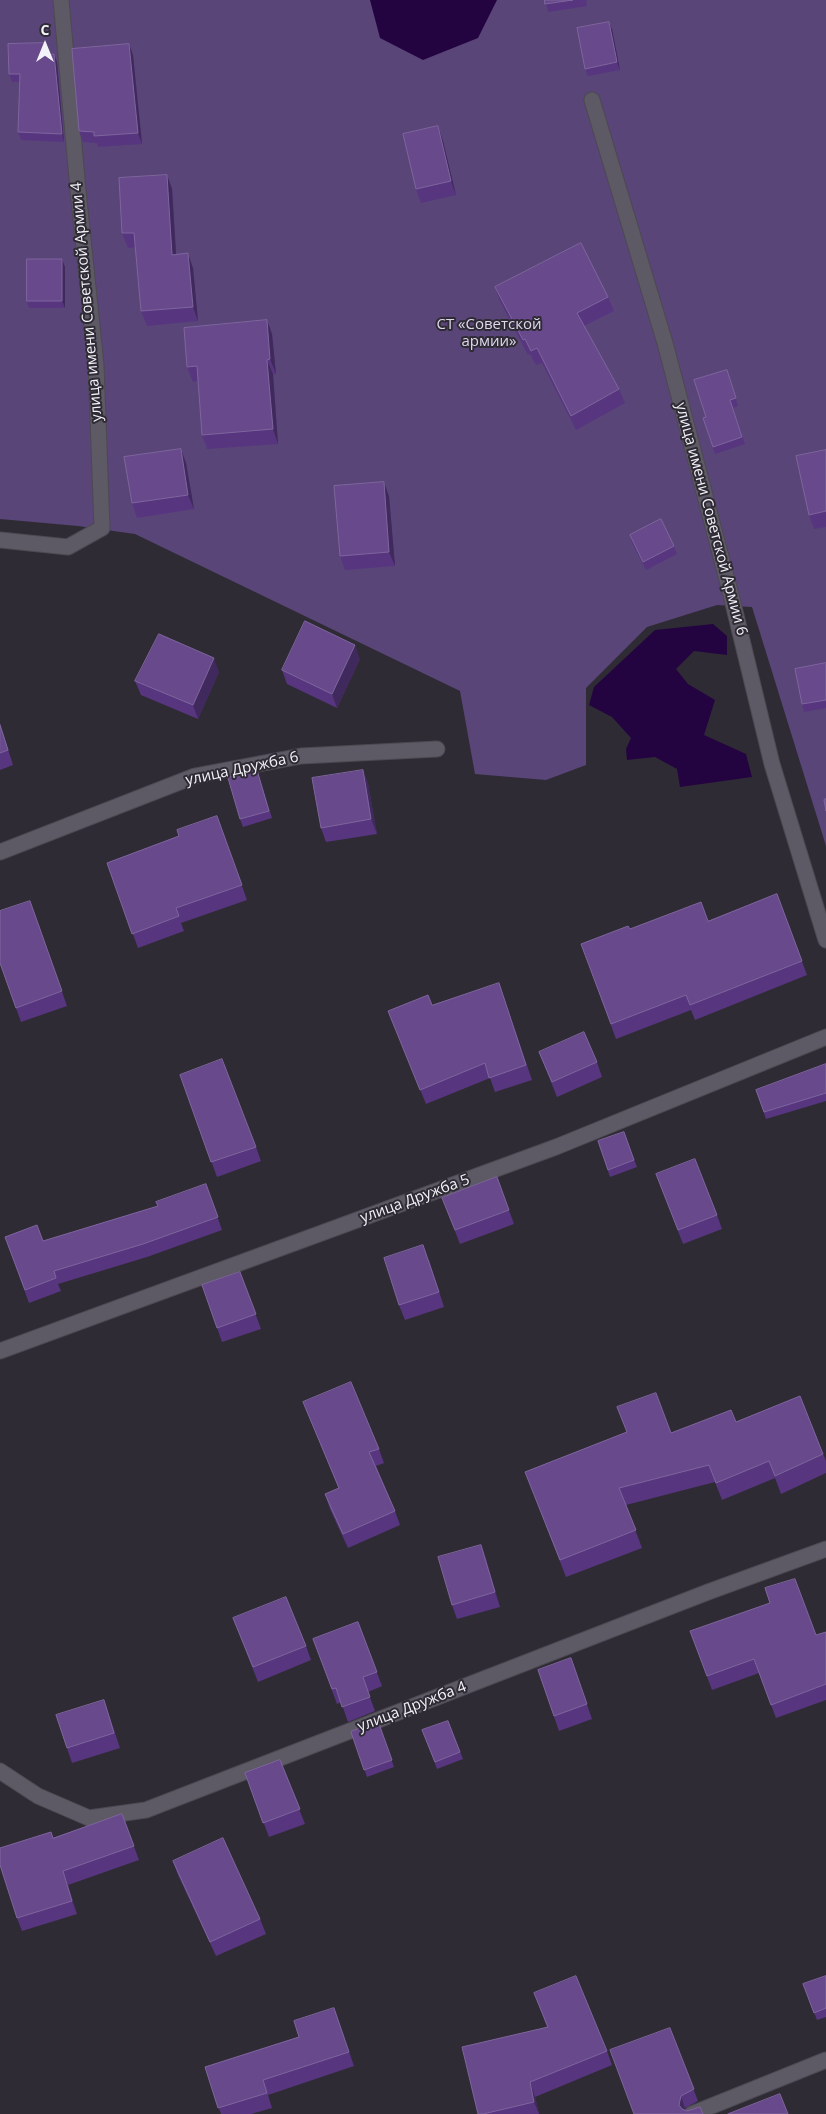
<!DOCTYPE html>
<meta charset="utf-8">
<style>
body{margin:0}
#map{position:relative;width:826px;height:2114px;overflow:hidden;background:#2f2b35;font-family:"Open Sans",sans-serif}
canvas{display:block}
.north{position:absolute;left:20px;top:20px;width:50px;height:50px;-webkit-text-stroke:4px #2f2b35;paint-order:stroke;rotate:0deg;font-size:14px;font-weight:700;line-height:20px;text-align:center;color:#f4f2f9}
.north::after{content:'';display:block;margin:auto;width:18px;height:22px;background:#f4f2f9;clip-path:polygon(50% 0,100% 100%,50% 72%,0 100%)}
</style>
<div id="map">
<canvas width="826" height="2114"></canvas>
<div class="north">С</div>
</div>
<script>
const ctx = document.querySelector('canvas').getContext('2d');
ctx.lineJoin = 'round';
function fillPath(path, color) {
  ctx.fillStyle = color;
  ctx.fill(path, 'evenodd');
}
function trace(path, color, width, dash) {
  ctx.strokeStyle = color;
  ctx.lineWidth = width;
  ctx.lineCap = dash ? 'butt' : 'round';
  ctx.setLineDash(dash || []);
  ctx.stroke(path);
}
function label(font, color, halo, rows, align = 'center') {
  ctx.font = font + ' "Open Sans",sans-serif';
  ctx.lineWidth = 4;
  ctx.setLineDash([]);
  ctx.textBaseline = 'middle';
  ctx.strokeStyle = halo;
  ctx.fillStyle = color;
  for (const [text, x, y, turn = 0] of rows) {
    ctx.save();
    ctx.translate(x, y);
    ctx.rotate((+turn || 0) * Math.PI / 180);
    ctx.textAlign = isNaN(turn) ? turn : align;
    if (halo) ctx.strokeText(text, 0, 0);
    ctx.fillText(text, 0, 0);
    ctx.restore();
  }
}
fillPath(new Path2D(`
 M0 0H826V846L752 607 717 605 647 627 586 688V765L546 780 475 774 460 691 135 534 78 526 0 519Z`), '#594578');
fillPath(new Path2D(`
 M370 0H497L478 38 423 60 380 38Z
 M713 624 727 636V655L694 651 676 669 688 684 715 700 704 735 746 754 752 777 680 787 677 769 655 757 627 760 626 749 631 738 612 717 589 705 594 687 655 630Z`), '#230440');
const street = new Path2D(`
 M592 100 665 343 731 595 772 764 826 940
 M0 540 68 547 102 528 96 365 78 190 61 0
 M0 852 195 776 301 756 437 749
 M0 1351 556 1147 826 1037
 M0 1771 38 1796 89 1818 146 1810 708 1592 826 1549
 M692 2114 826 2060`);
trace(street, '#4c4952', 17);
trace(street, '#5e5a65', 15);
fillPath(new Path2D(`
 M545 0H586L587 6 548 12Z
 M612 29 620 70 588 76 585 69Z
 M46 43 49 55 57 62 64 142 21 140 18 132 20 82H12L9 74Z
 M133 55 142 144 98 147 97 143 83 142 79 131Z
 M438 126 443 141 456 195 421 203 416 189Z
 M167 175 172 189 176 254 193 268 198 321 147 326 141 311 136 247 128 248 122 233Z
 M65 267V308H29L27 301Z
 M495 287 608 297 614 311 584 326 619 389 625 403 576 430 542 363 536 365 530 354 528 355 500 301Z
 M267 320 272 334 276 374H273L278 444 207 449 202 435 198 381 193 382 187 367Z
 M730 378 738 406 733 408 745 444 715 454 703 418 706 417Z
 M181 449 186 463 194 509 137 518 132 503Z
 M826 450V527L814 529 809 515Z
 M389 496 395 566 345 570 340 556Z
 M630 535 674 546 677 554 646 570 632 543Z
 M360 659 337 708 287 684 282 670Z
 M826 663V708L804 712 802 704Z
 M219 672 198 719 141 695 135 681Z
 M0 723 13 765 0 770Z
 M257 770 272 818 243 827 240 819Z
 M363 770 368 784 377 834 326 842 321 828Z
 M217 816 247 900 181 923 184 931 138 948 107 863 179 836Z
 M777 894 807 975 695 1020 691 1010 616 1039 581 944 630 929 708 921Z
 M30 901 67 1006 21 1022 0 963Z
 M504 998 532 1080 495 1092 490 1078 426 1104 388 1011 432 1005Z
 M539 1052 597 1062 602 1077 557 1097Z
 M826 1064V1101L766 1119 756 1090Z
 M180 1075 256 1147 261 1161 217 1177Z
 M624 1132 637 1167 610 1177 598 1141Z
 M656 1174 717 1215 722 1229 683 1244Z
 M497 1177 514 1224 460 1244 442 1198Z
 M206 1184 222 1230 147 1257 58 1284 61 1291 29 1303 5 1237 43 1241 158 1206Z
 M429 1260 444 1307 405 1320 399 1305Z
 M240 1272 261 1329 222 1342 202 1285Z
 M800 1396 826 1461V1473L781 1494 775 1478 722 1500 715 1482 626 1505 642 1548 566 1577 525 1472 627 1432 617 1407 671 1433 736 1422Z
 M303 1402 379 1449 384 1463 376 1466 395 1511 400 1525 348 1548 330 1509 325 1494 339 1489Z
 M481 1545 486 1559 500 1607 457 1619 452 1605Z
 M233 1618 306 1646 311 1660 258 1682Z
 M358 1622 382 1686 368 1692 375 1711 348 1722 341 1702 337 1704 313 1639Z
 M690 1631 816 1635 826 1632V1700L776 1718 759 1673 712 1690Z
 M571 1658 592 1719 559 1731 538 1670Z
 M104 1700 120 1748 72 1763 67 1748Z
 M378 1721 394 1767 367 1777 351 1732Z
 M448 1721 463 1759 437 1769 422 1730Z
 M280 1760 305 1824 269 1837 245 1773Z
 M122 1814 139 1860 68 1885 77 1914 22 1931 17 1918 53 1838Z
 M173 1861 260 1919 266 1934 216 1956 178 1875Z
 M826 1976V2017L817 2020 803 1984Z
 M534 1993 607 2051 612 2065 535 2097 539 2114H478L547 2027Z
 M334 2008 354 2066 268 2095 272 2108 251 2114H221L205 2067 299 2037Z
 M670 2028 698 2101 685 2108 684 2110 703 2114H634Z`), '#57367f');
fillPath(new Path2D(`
 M609 22 612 29 620 70 617 62Z
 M46 43 48 51 49 63 46 55Z
 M129 44 133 55 142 144 138 133Z
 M54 54 57 62 64 142 62 134Z
 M438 126 443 141 456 195 451 181Z
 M167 175 172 189 177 269 172 255Z
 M188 253 193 268 198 321 193 307Z
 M62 259 65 267V308L62 301Z
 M267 320 272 334 276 374 270 359Z
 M267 360 273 374 278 444 273 429Z
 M181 449 186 463 194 509 188 495Z
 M384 482 389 496 395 566 389 552Z
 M355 645 360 659 337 708 332 694Z
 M214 658 219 672 198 719 193 705Z
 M363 770 368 784 377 834 371 819Z
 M481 1545 486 1559 500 1607 495 1592Z
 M63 1871 68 1885 77 1914 72 1901Z
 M530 2082 535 2097 539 2114 534 2102Z
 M681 2096 685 2108 684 2114 679 2105Z`), '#40295c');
const building = new Path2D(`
 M545 0H573L545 4Z
 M609 22 617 62 585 69 577 28Z
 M46 43V55L54 54 62 134 18 132 20 74H9L8 44Z
 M129 44 138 133 94 136V132L79 131 72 49Z
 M438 126 451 181 416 189 403 134Z
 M167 175 172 255 188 253 193 307 141 311 134 233H122L119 178Z
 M581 243 608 297 577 313 619 389 571 416 537 348 531 351 525 339 523 340 495 287Z
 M27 259H62V301H27Z
 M267 320 270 359 267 360 273 429 202 435 197 366 187 367 184 328Z
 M727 370 736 398 730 400 742 437 713 447 703 418 706 417 694 380Z
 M181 449 188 495 132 503 124 457Z
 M826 450V511L809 515 796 456Z
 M384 482 389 552 340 556 334 486Z
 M661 519 674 546 643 562 630 535Z
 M305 621 355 645 332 694 282 670Z
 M159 634 214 658 193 705 135 681Z
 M826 663V700L802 704 795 669Z
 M0 725 8 750 0 753Z
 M257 770 269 811 240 819 228 778Z
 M363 770 371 819 321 828 312 778Z
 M826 799V811L824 800Z
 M217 816 242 885 176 908 179 916 132 934 107 863 179 836 177 830Z
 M777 894 802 961 690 1005 686 995 611 1024 581 944 628 926 630 929 701 902 708 921Z
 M30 901 62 991 16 1008 0 963V911Z
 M499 983 526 1065 489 1078 485 1063 420 1090 388 1011 428 995 432 1005Z
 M584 1032 597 1062 552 1082 539 1052Z
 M222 1059 256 1147 211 1162 180 1075Z
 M826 1064V1093L764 1112 756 1090Z
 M624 1132 634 1160 608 1170 598 1141Z
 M695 1159 717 1215 678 1230 656 1174Z
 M497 1177 509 1210 455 1230 442 1198Z
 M206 1184 218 1217 143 1244 54 1271 56 1278 25 1290 5 1237 37 1225 43 1241 158 1206 156 1202Z
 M423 1245 439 1292 399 1305 384 1258Z
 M240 1272 256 1314 217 1328 202 1285Z
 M351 1382 379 1449 369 1452 395 1511 343 1534 325 1494 339 1488 303 1402Z
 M656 1393 671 1433 731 1410 736 1422 800 1396 823 1454 775 1476 769 1461 716 1483 709 1465 619 1488 636 1530 560 1560 525 1472 627 1432 617 1407Z
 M481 1545 495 1592 452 1605 438 1557Z
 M795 1579 816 1635 826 1632V1684L771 1705 754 1659 707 1676 690 1631 770 1603 765 1588Z
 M286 1597 306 1646 253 1667 233 1618Z
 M358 1622 377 1672 363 1677 370 1697 342 1707 336 1688 332 1689 313 1639Z
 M571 1658 587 1704 554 1716 538 1670Z
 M104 1700 114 1733 67 1748 56 1715Z
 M378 1721 392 1760 364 1770 351 1732Z
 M448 1721 460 1752 435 1762 422 1730Z
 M280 1760 300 1809 263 1823 245 1773Z
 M122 1814 134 1846 63 1871 72 1901 17 1918 0 1865V1848L51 1832 53 1838Z
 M223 1838 260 1919 210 1942 173 1861Z
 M576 1976 607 2051 530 2082 534 2102 483 2114H478L462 2047 548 2027 534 1993Z
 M826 1976V2008L814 2013 803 1984Z
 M334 2008 349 2052 263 2080 267 2093 218 2108 205 2067 299 2037 294 2021Z
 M670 2028 694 2089 681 2096 679 2105 682 2109 687 2111 700 2107 703 2114H634L610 2050Z
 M780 2094 788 2114H728Z`);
fillPath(building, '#684a8c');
trace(building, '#7e659d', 1);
label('15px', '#f4f2f9', '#2f2b35', [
 ["улица имени Советской Армии 4",87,302,-95],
 ["улица имени Советской Армии 6",711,519,75],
 ["улица Дружба 6",242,769,-12],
 ["улица Дружба 5",415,1199,-20],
 ["улица Дружба 4",412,1707,-21]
]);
label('15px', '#ded7ed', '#2f2b35', [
 ["СТ «Советской",489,325],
 ["армии»",489,342]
]);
</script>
